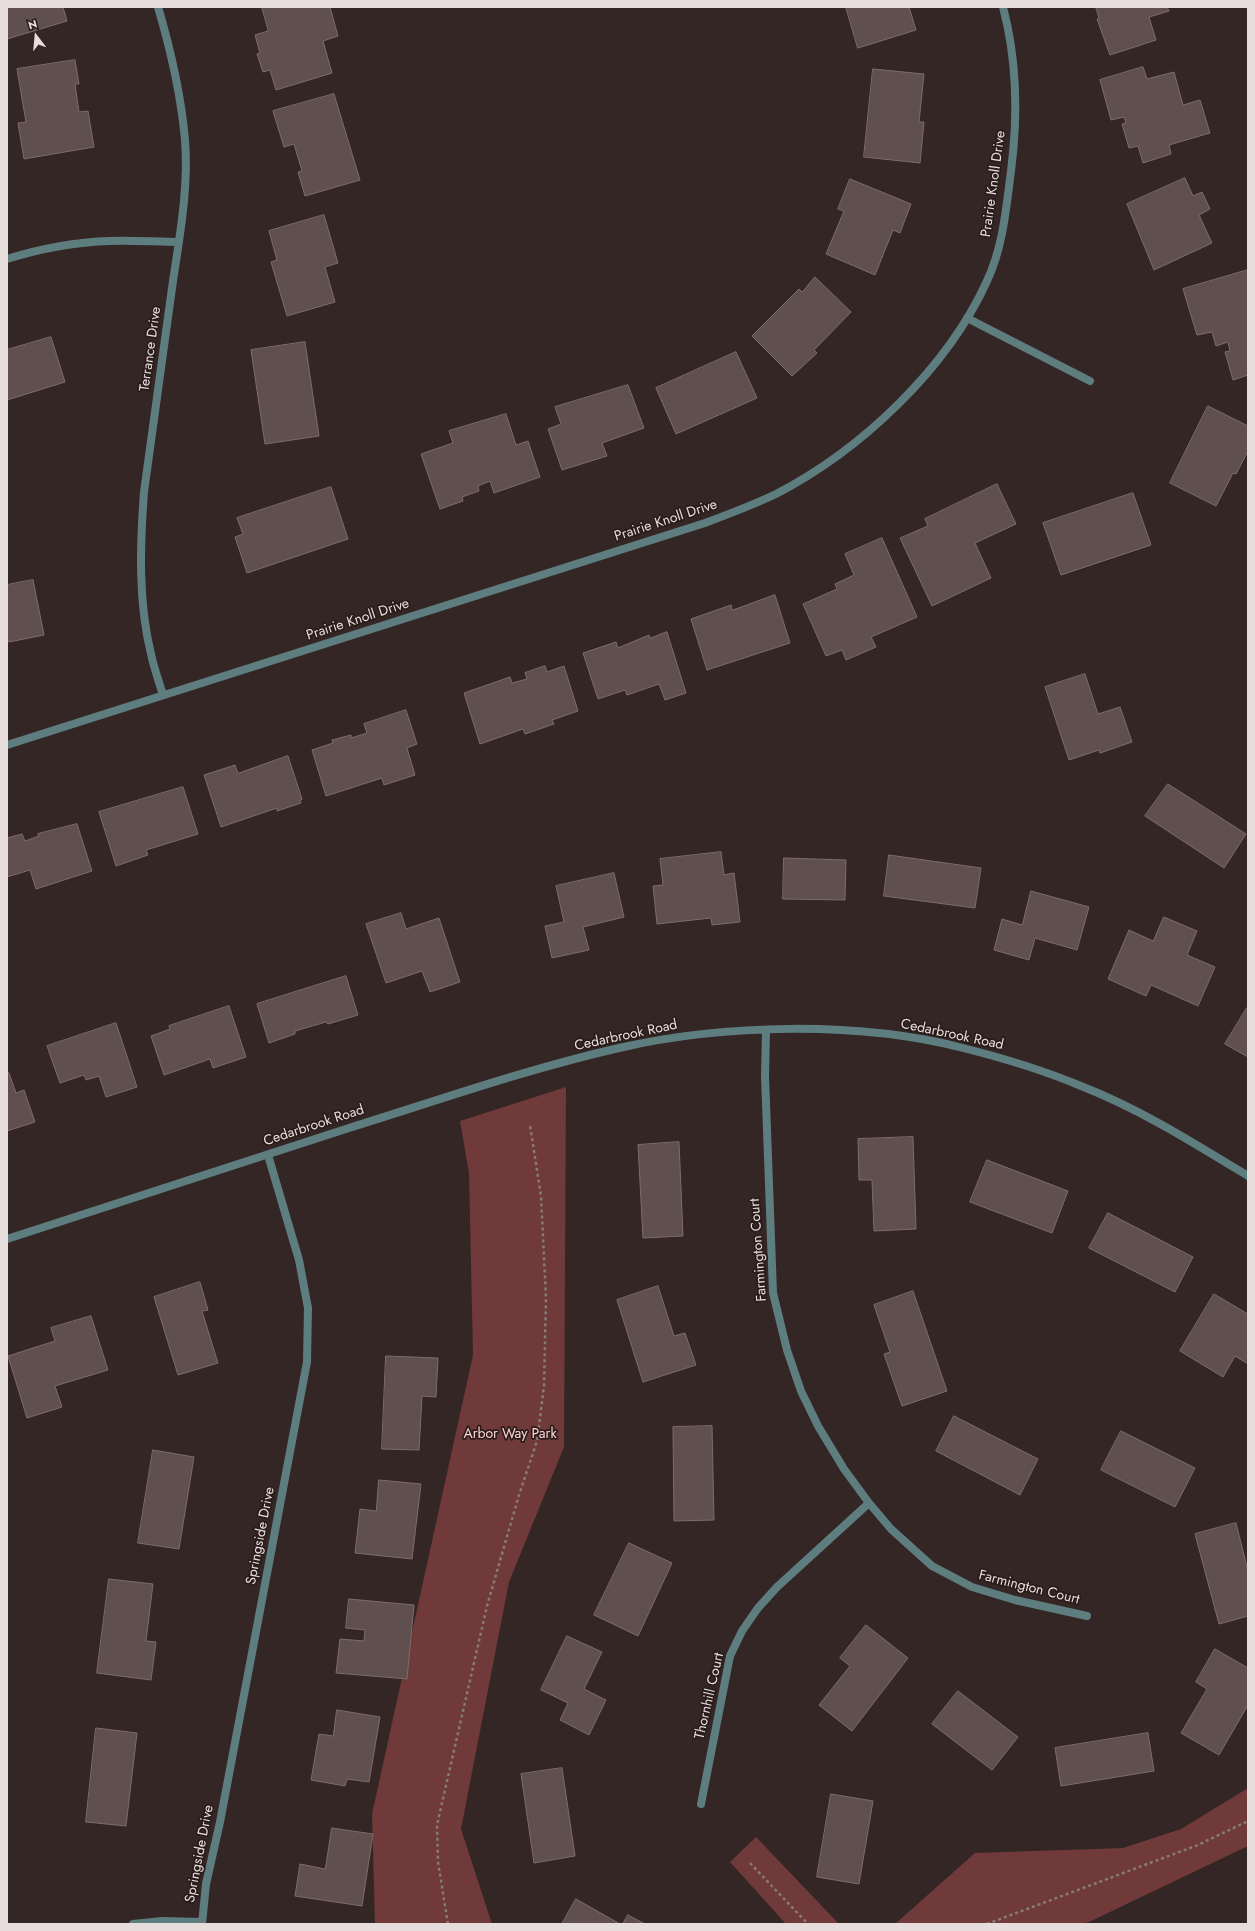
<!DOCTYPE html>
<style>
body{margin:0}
#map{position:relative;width:1255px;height:1931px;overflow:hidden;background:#342625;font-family:Jost,sans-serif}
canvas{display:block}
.frame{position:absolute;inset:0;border:8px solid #e7dddc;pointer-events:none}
.north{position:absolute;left:16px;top:16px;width:40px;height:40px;-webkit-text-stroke:3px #2a1c1b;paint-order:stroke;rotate:344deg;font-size:11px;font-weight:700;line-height:16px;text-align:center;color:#e7dddc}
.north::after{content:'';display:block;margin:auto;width:14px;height:18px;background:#e7dddc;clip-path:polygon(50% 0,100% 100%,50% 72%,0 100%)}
</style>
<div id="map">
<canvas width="1255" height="1931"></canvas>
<div class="frame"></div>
<div class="north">N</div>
</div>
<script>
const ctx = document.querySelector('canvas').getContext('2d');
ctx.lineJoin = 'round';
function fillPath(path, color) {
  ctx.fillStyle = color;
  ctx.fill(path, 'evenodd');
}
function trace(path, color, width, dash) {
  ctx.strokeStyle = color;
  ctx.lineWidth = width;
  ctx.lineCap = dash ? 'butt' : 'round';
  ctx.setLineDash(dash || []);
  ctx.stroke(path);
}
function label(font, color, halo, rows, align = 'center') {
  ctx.font = font + ' Jost,sans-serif';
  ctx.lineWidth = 3.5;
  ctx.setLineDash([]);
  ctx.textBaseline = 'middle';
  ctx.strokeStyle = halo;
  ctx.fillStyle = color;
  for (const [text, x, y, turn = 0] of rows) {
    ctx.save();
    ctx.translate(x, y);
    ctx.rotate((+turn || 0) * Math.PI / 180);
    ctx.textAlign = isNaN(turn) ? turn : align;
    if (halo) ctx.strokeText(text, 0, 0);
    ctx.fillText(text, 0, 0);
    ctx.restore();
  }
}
fillPath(new Path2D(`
 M566 1087 564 1447 509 1582 461 1829 492 1924H375L372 1814 473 1355 469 1173 460 1121Z
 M1248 1788V1846L1089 1922 1082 1924H895L975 1853 1123 1848 1181 1829Z
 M756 1837 839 1924H786L730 1862Z`), '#6f3a39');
const building = new Path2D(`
 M7 7H63L67 21 7 39Z
 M262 7H330L338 36 323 41 332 73 276 90 270 70 263 72 257 54 260 53 255 35 268 31Z
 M846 7H909L916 30 858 48Z
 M1096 7H1167L1169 11 1149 17 1156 40 1110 55 1097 19H1099Z
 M75 60 79 84H75L79 112 88 111 94 147 24 159 18 123 26 122 17 69Z
 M1143 67 1147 79 1174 72 1183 105 1200 100 1210 133 1169 145 1171 154 1143 163 1138 146 1129 148 1122 124 1126 123 1124 117 1111 120 1100 80Z
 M873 69 924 74 919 122H924L920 163 864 157Z
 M334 94 360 180 305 196 298 172 302 171 294 144 284 147 273 111Z
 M1185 178 1193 196 1202 192 1210 209 1199 215 1212 243 1154 270 1127 204Z
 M850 179 911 204 900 233 893 230 875 275 826 254 844 211 838 209Z
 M324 215 338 263 325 267 335 302 287 316 271 262 277 260 269 231Z
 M1248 270V375L1233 380 1225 352 1230 351 1228 342 1216 346 1212 332 1197 335 1183 289Z
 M815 277 851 312 814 350 817 353 792 376 752 336 799 289 802 292Z
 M51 337 65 382 7 400V350Z
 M305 342 319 436 265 444 251 350Z
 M736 352 757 398 676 434 656 388Z
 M628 385 644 428 602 443 607 456 562 470 548 429 561 424 555 407Z
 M1208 406 1248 426V451L1236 474 1233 473 1216 506 1170 483Z
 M506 414 516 445 528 441 540 477 494 493 490 481 478 486 479 491 462 497 463 501 440 509 421 454 453 443 449 431Z
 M997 484 1016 524 975 543 991 578 932 606 900 538 928 526 925 519Z
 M331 487 348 539 247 573 235 537 243 534 237 518Z
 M1133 493 1151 545 1061 575 1043 523Z
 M882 538 917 617 871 637 876 647 846 660 842 650 826 656 803 604 837 589 835 584 854 575 845 554Z
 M33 580 44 635 9 642 7 638V585Z
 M775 595 790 643 707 670 691 619 731 605 732 610Z
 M667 632 686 693 665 700 659 684 627 695 625 690 598 699 583 653 616 642 618 648 649 635 650 638Z
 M545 666 547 672 564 666 578 711 552 720 554 724 525 734 523 729 480 744 464 693 510 677 512 683 527 679 525 673Z
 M1085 674 1098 714 1120 707 1132 742 1100 753 1099 750 1069 760 1045 687Z
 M406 710 417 744 407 748 415 775 384 785 382 778 326 796 312 750 333 743 332 740 351 735V738L367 733 364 724Z
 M288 756 302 799 300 801 301 803 277 811V808L221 827 204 775 235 765 238 773Z
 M1168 784 1246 834 1224 868 1145 816Z
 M183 787 198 834 146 850 148 855 116 866 99 812Z
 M77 824 92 871 36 889 30 870 7 877V838L22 834 25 841 39 836 38 834Z
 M721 852 724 875 734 873 740 922 712 925 711 918 657 924 653 886 663 885 660 859Z
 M889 855 981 868 975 908 884 896Z
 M784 858 846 860 845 900 783 899Z
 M614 873 624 917 583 927 589 950 552 958 545 926 564 922 556 886Z
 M1031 891 1089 907 1077 950 1035 938 1029 960 994 950 1002 919 1022 925Z
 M401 913 406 929 439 918 460 982 430 992 422 971 386 983 366 924Z
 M1164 917 1197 931 1187 955 1215 967 1198 1006 1151 985 1146 996 1108 979 1129 930 1153 941Z
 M346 976 358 1015 328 1024 326 1022 295 1031V1034L269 1043 257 1004Z
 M229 1006 246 1057 213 1068 210 1059 164 1075 151 1036 170 1029 169 1026Z
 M1247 1008 1248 1009V1057L1225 1044Z
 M116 1023 137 1087 106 1097 99 1076 86 1080 84 1075 60 1083 47 1046Z
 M9 1073 16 1093 24 1090 35 1122 7 1131V1074Z
 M913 1137 916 1229 874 1231 872 1180H859L858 1139Z
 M679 1142 683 1236 643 1238 638 1145Z
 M987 1160 1068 1191 1052 1233 970 1202Z
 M1108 1213 1193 1257 1175 1292 1089 1248Z
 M200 1282 208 1310 202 1311 218 1363 178 1375 154 1297Z
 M658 1286 674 1336 685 1333 696 1365 643 1382 617 1300Z
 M913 1291 947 1391 902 1406 884 1354 890 1352 874 1305Z
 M1214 1294 1248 1314V1364L1235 1356 1223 1377 1180 1351Z
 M91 1316 108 1370 55 1386 62 1407 27 1418 8 1356 55 1341 51 1328Z
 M386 1356 438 1358 436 1397 422 1396 419 1450 382 1449Z
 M954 1416 1038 1459 1020 1495 936 1451Z
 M712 1426 714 1520 674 1521 673 1427Z
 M1121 1431 1195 1468 1175 1507 1101 1470Z
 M153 1450 194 1457 179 1549 138 1543Z
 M379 1480 421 1484 412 1559 355 1553 360 1509 376 1511Z
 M1236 1523 1248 1571V1616L1219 1624 1195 1534Z
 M629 1543 672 1563 638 1636 594 1615Z
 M109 1579 153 1584 146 1641 156 1642 151 1680 97 1673Z
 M349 1599 414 1605 407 1679 336 1673 340 1639 364 1641 365 1630 346 1628Z
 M866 1625 908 1658 852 1731 819 1705 850 1666 840 1658Z
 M567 1636 602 1652 584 1689 606 1700 589 1735 560 1720 568 1703 541 1690Z
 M1215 1649 1248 1668V1705L1219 1755 1181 1733 1207 1689 1196 1682Z
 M958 1691 1018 1737 992 1770 932 1724Z
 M337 1710 380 1717 369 1782 347 1779 345 1786 311 1780 319 1734 333 1736Z
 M96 1728 137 1733 126 1826 86 1822Z
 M1148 1733 1154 1771 1061 1786 1055 1748Z
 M562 1768 575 1856 534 1863 521 1774Z
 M831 1794 873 1801 859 1884 817 1877Z
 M332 1828 373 1834 362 1906 295 1896 300 1864 325 1869Z
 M576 1899 620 1924H562Z
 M628 1915 645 1924H623Z`);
fillPath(building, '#5f4f4e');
trace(building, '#7e6c6b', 1);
trace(new Path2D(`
 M750 1863 808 1924
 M448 1924 438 1862 437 1825 487 1606 519 1495 537 1441 544 1386 546 1298 541 1196 530 1125
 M987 1924 1198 1845 1248 1821`), '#877b7a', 2.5, [3, 3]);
trace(new Path2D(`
 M967 318 1090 381`), '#5e7d7f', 8);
trace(new Path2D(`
 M158 7C171 51 181 95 185 140 189 189 179 239 172 288 163 356 153 424 144 492 140 546 138 601 151 654 154 668 159 682 163 695
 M7 259C39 249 77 242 110 241 133 240 156 242 179 242
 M7 745 705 523C729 514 753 505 776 494 861 450 947 369 987 281 1003 247 1006 209 1011 171 1018 117 1017 60 1003 7
 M766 1030 765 1076 773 1293 787 1350 801 1391 818 1426 844 1469 869 1503 891 1529 932 1566 972 1587 1015 1600 1087 1616
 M7 1239C121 1202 235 1165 349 1128 439 1100 527 1069 619 1048 724 1024 858 1021 963 1048 1003 1058 1043 1070 1081 1086 1140 1109 1194 1143 1248 1176
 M701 1804 730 1656 742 1631 758 1608 777 1587 869 1503
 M133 1924 162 1921 202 1922
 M202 1924 206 1884 220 1822 307 1362 308 1308 299 1260 268 1155`), '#5e7d7f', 8);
label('14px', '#e7dddc', '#2a1c1b', [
 ["Prairie Knoll Drive",994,184,-82],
 ["Terrance Drive",151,349,-82],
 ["Prairie Knoll Drive",666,521,-18],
 ["Prairie Knoll Drive",358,620,-18],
 ["Cedarbrook Road",952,1035,12],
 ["Cedarbrook Road",626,1036,-12],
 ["Cedarbrook Road",314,1126,-18],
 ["Farmington Court",759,1250,-94],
 ["Springside Drive",261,1536,-79],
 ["Farmington Court",1029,1588,14],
 ["Thornhill Court",710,1696,-77],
 ["Springside Drive",200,1854,-79]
]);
label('14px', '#fed7d5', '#2a1c1b', [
 ["Arbor Way Park",510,1435]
]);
</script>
